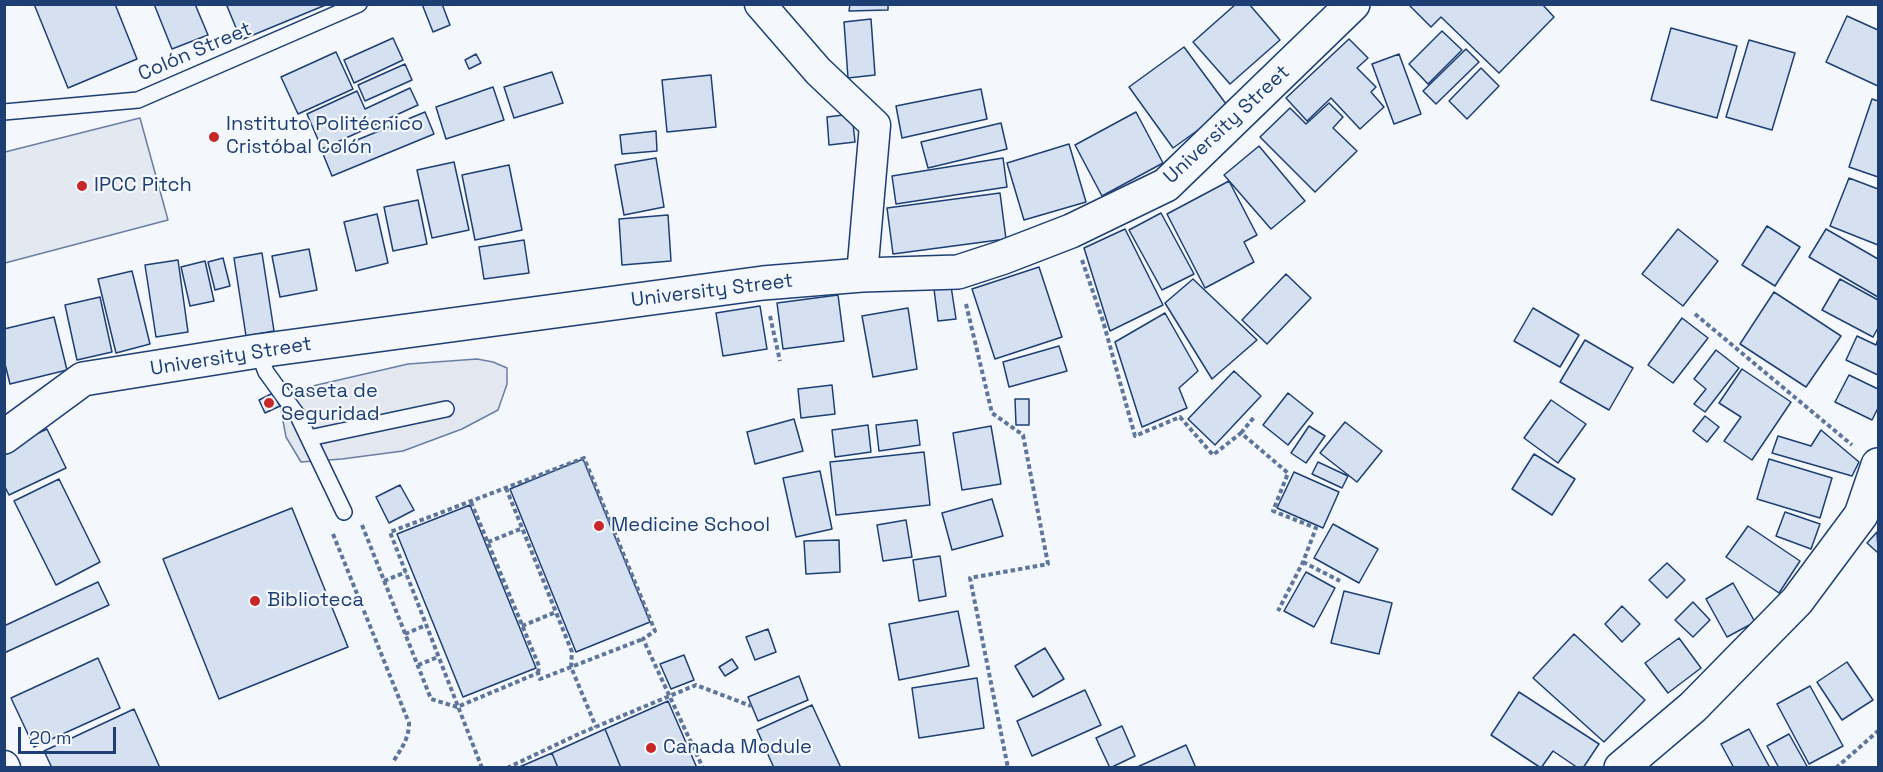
<!DOCTYPE html>
<meta charset="utf-8">
<style>
body{margin:0}
#map{position:relative;width:1883px;height:772px;overflow:hidden;background:#f4f7fb;font-family:"Space Grotesk",sans-serif}
canvas{display:block}
.frame{position:absolute;inset:0;border:6px solid #1d3f73;pointer-events:none}
.scale{position:absolute;left:18px;top:727px;width:98px;height:27px;box-sizing:border-box;border:3px solid #1d3f73;border-top:0;padding-left:8px;font-size:18px;line-height:21px;white-space:nowrap;color:#1d3f73;-webkit-text-stroke:4px #f4f7fb;paint-order:stroke}
</style>
<div id="map">
<canvas width="1883" height="772"></canvas>
<div class="frame"></div>
<div class="scale">20 m</div>
</div>
<script>
const ctx = document.querySelector('canvas').getContext('2d');
ctx.lineJoin = 'round';
function fillPath(path, color) {
  ctx.fillStyle = color;
  ctx.fill(path, 'evenodd');
}
function trace(path, color, width, dash) {
  ctx.strokeStyle = color;
  ctx.lineWidth = width;
  ctx.lineCap = dash ? 'butt' : 'round';
  ctx.setLineDash(dash || []);
  ctx.stroke(path);
}
function label(font, color, halo, rows, align = 'center') {
  ctx.font = font + ' "Space Grotesk",sans-serif';
  ctx.lineWidth = 4.5;
  ctx.setLineDash([]);
  ctx.textBaseline = 'middle';
  ctx.strokeStyle = halo;
  ctx.fillStyle = color;
  for (const [text, x, y, turn = 0] of rows) {
    ctx.save();
    ctx.translate(x, y);
    ctx.rotate((+turn || 0) * Math.PI / 180);
    ctx.textAlign = isNaN(turn) ? turn : align;
    if (halo) ctx.strokeText(text, 0, 0);
    ctx.fillText(text, 0, 0);
    ctx.restore();
  }
}
const green = new Path2D(`
 M140 118 168 220 5 263V152Z`);
fillPath(green, '#e3e9f0');
trace(green, '#687fa3', 1.5);
const parking = new Path2D(`
 M477 359 493 362 507 368V384L498 410 462 429 403 451 342 459 301 462 286 437 278 394 408 364Z`);
fillPath(parking, '#e3e8f0');
trace(parking, '#687fa3', 1.5);
const building = new Path2D(`
 M34 4H115L137 59 68 88Z
 M154 4H195L208 35 172 49Z
 M231 4H328L241 40 227 6Z
 M422 4H442L450 25 433 32Z
 M850 4H888V10L849 11Z
 M1236 4H1249L1280 40 1230 84 1193 42Z
 M1408 4H1542L1554 17 1499 73 1441 17 1431 27Z
 M1847 16 1878 30V86L1826 62Z
 M871 19 875 75 848 78 844 22Z
 M1671 28 1737 46 1717 118 1651 100Z
 M1442 31 1462 50 1428 84 1409 64Z
 M393 38 403 60 354 83 344 60Z
 M1349 39 1368 58 1357 68 1376 87 1371 92 1384 107 1360 129 1331 98 1307 121 1286 98Z
 M1749 40 1795 53 1772 130 1726 117Z
 M1184 47 1229 108 1173 148 1129 87Z
 M1466 49 1479 62 1436 104 1423 91Z
 M336 52 353 89 298 114 281 77Z
 M476 54 481 63 469 69 465 60Z
 M1399 54 1421 114 1394 124 1372 64Z
 M405 64 412 80 365 101 358 85Z
 M1481 68 1499 86 1467 119 1449 101Z
 M552 72 563 103 514 118 504 87Z
 M711 75 716 127 667 132 662 80Z
 M493 87 504 120 446 139 436 107Z
 M410 88 418 105 322 149 307 114 357 91 365 109Z
 M981 89 987 119 902 138 896 106Z
 M1872 99 1878 101V177L1849 167Z
 M1329 103 1343 117 1333 128 1357 151 1315 192 1260 137 1290 108 1306 124Z
 M425 112 434 134 332 176 323 154Z
 M1136 112 1163 163 1102 196 1075 145Z
 M852 114 855 142 829 145 827 117Z
 M1001 123 1007 149 928 168 921 142Z
 M656 131 657 151 622 154 620 135Z
 M1069 144 1086 202 1024 220 1007 163Z
 M1259 146 1305 201 1271 229 1224 175Z
 M656 158 664 207 624 215 615 165Z
 M1003 158 1007 187 896 204 892 176Z
 M454 162 469 230 432 238 417 170Z
 M509 165 522 230 475 240 462 175Z
 M1849 178 1878 189V245L1830 226Z
 M1229 181 1257 235 1244 242 1254 262 1205 288 1167 214Z
 M1000 193 1006 239 893 254 887 208Z
 M418 200 427 244 393 251 384 207Z
 M1161 213 1194 274 1162 290 1129 230Z
 M377 214 388 263 356 271 344 222Z
 M668 215 671 261 622 265 619 219Z
 M1767 226 1800 247 1775 286 1742 265Z
 M1125 229 1163 305 1110 331 1084 248Z
 M1678 229 1718 261 1683 306 1642 274Z
 M1826 229 1878 259V297L1809 257Z
 M524 240 529 273 484 279 479 247Z
 M309 249 317 290 280 297 272 256Z
 M262 253 274 331 246 336 234 258Z
 M223 258 230 286 215 290 208 262Z
 M178 260 188 332 156 337 145 265Z
 M205 261 214 301 190 306 181 267Z
 M1039 267 1062 337 995 359 972 289Z
 M132 271 150 344 116 353 98 279Z
 M1286 274 1311 298 1267 344 1242 320Z
 M1193 279 1257 340 1212 379 1165 303Z
 M1840 279 1878 300V328L1873 337 1822 310Z
 M951 286 956 319 938 321 934 289Z
 M1774 292 1841 336 1806 387 1740 344Z
 M838 295 844 341 783 349 777 303Z
 M100 297 112 352 77 360 65 305Z
 M760 306 767 349 723 356 716 313Z
 M908 308 917 369 873 377 862 316Z
 M1533 308 1579 335 1560 367 1514 341Z
 M1165 313 1198 371 1179 388 1187 408 1142 427 1115 342Z
 M54 317 67 370 10 384 4 360V329Z
 M1682 318 1708 338 1673 383 1648 365Z
 M1857 336 1876 345 1878 339V375L1846 360Z
 M1585 340 1633 368 1609 410 1560 382Z
 M1059 346 1067 371 1009 387 1003 362Z
 M1716 350 1739 368 1705 412 1694 404 1706 389 1694 379Z
 M1742 369 1791 402 1752 460 1724 441 1741 417 1719 403Z
 M1234 371 1261 396 1215 445 1188 419Z
 M1849 375 1878 389V408L1872 420 1835 402Z
 M832 385 835 414 801 418 798 389Z
 M273 393 280 406 265 413 259 400Z
 M1288 393 1313 413 1288 445 1263 425Z
 M1015 399H1029V425H1016Z
 M1551 400 1586 424 1558 463 1524 438Z
 M1705 416 1719 427 1707 442 1693 431Z
 M794 419 803 451 755 464 747 432Z
 M917 420 920 445 879 451 876 425Z
 M1345 422 1382 451 1357 482 1320 453Z
 M868 425 871 452 835 457 832 430Z
 M991 426 1001 484 962 490 953 433Z
 M1309 426 1325 436 1306 463 1291 453Z
 M47 429 66 468 9 495 4 485V449Z
 M1821 430 1859 462 1852 476 1772 453 1778 436 1811 446Z
 M924 452 930 505 836 515 830 462Z
 M1534 454 1575 479 1552 515 1512 489Z
 M583 459 650 622 576 652 510 489Z
 M1769 459 1832 478 1820 518 1757 499Z
 M1318 462 1348 476 1342 488 1312 474Z
 M820 471 832 529 796 537 783 478Z
 M1294 472 1339 492 1323 528 1277 508Z
 M59 479 100 562 56 585 14 501Z
 M400 485 414 510 389 523 376 497Z
 M992 499 1003 536 952 550 942 513Z
 M470 505 536 668 463 697 397 534Z
 M292 508 348 647 219 699 163 559Z
 M1785 512 1820 524 1811 549 1776 536Z
 M906 520 912 557 883 561 877 525Z
 M1333 524 1378 549 1359 583 1314 558Z
 M1748 526 1800 561 1779 593 1726 557Z
 M1877 532 1878 550 1877 552 1867 543Z
 M839 540 840 572 806 574 804 541Z
 M940 556 946 596 919 601 913 560Z
 M1667 563 1685 580 1667 598 1649 580Z
 M1306 572 1335 588 1314 627 1284 611Z
 M98 582 109 605 4 653V626Z
 M1733 583 1755 622 1727 637 1706 599Z
 M1344 591 1392 603 1379 654 1331 643Z
 M1693 602 1710 620 1693 637 1675 620Z
 M1622 606 1640 624 1622 642 1605 624Z
 M958 611 969 666 899 680 889 624Z
 M768 629 776 652 755 660 746 637Z
 M1574 634 1645 700 1604 742 1533 678Z
 M1679 638 1701 668 1668 693 1645 663Z
 M1045 648 1064 679 1033 697 1015 666Z
 M684 655 694 680 671 689 660 664Z
 M98 658 120 708 34 747 11 698Z
 M732 659 738 668 725 676 719 667Z
 M1847 662 1873 700 1842 720 1817 682Z
 M799 676 808 700 758 721 748 697Z
 M977 678 984 728 919 738 912 688Z
 M1810 686 1843 746 1809 764 1777 704Z
 M1085 690 1101 725 1032 756 1017 721Z
 M1519 692 1599 744 1583 768H1578L1553 751 1541 768 1491 735Z
 M668 701 697 768H621L605 729Z
 M812 705 841 768H774L757 730Z
 M134 709 160 768H52L44 751Z
 M1122 726 1135 756 1110 768 1096 738Z
 M605 729 621 768H558L552 753Z
 M1749 729 1770 768H1734L1721 744Z
 M1789 734 1808 768H1779L1767 746Z
 M1186 745 1196 768H1135Z
 M552 753 558 768H517Z`);
fillPath(building, '#d5e0f0');
trace(building, '#1d3f73', 1.5);
const service = new Path2D(`
 M4 112 138 100 359 4
 M258 351 266 372 298 416 344 512
 M309 438 446 409`);
const minor = new Path2D(`
 M760 4 818 71 875 125 862 275
 M4 766 5 768`);
const tertiary = new Path2D(`
 M4 437 83 379 258 351 763 283 862 275 958 272 1001 258 1071 231 1166 185 1353 4`);
const trunk = new Path2D(`
 M1621 768 1693 707 1797 601 1861 515 1878 465`);
trace(service, '#1d3f73', 18);
trace(minor, '#1d3f73', 33);
trace(tertiary, '#1d3f73', 36);
trace(trunk, '#1d3f73', 36);
trace(new Path2D(`
 M1082 260 1103 321 1135 436 1180 417 1213 455 1241 433 1288 473 1273 511 1316 528 1303 562 1278 611
 M966 304 992 413 1023 435 1048 564 970 578 1008 768
 M1695 314 1852 445
 M770 316 780 361
 M1241 433 1255 416
 M506 488 572 652 571 667 596 727
 M471 502 539 666 538 673
 M362 525 431 699 457 707 538 673 540 679 643 639
 M333 534 409 723C409 739 401 749 393 762
 M488 542 523 528
 M1303 562 1340 581
 M384 581 406 572
 M522 626 556 612
 M405 634 426 625
 M418 665 438 657
 M482 768 390 532 584 458 655 631 643 639 703 768
 M507 768 581 733 696 685 751 706
 M1836 768 1878 731`), '#5e769c', 4, [4.5, 3]);
trace(service, '#f4f7fb', 15);
trace(minor, '#f4f7fb', 30);
trace(tertiary, '#f4f7fb', 33);
trace(trunk, '#f4f7fb', 33);
for (const [x, y, r, color] of [
 [214,137,6,"#c62828"],
 [82,186,6,"#c62828"],
 [269,403,6,"#c62828"],
 [599,526,6,"#c62828"],
 [255,601,6,"#c62828"],
 [651,748,6,"#c62828"]
]) {
  const dot = new Path2D();
  dot.arc(x, y, r, 0, 2 * Math.PI);
  ctx.fillStyle = color;
  ctx.fill(dot);
  trace(dot, '#f4f7fb', 2);
}
label('20px', '#1d3f73', '#f4f7fb', [
 ["Colón Street",195,52,-23],
 ["University Street",1227,125,-43],
 ["University Street",712,291,-7],
 ["University Street",231,357,-9]
]);
label('20px', '#1d3f73', '#f4f7fb', [
 ["Instituto Politécnico",226,125],
 ["Cristóbal Colón",226,148],
 ["IPCC Pitch",94,186],
 ["Caseta de",281,392],
 ["Seguridad",281,415],
 ["Medicine School",611,526],
 ["Biblioteca",267,601],
 ["Canada Module",663,748]
], 'left');
</script>
